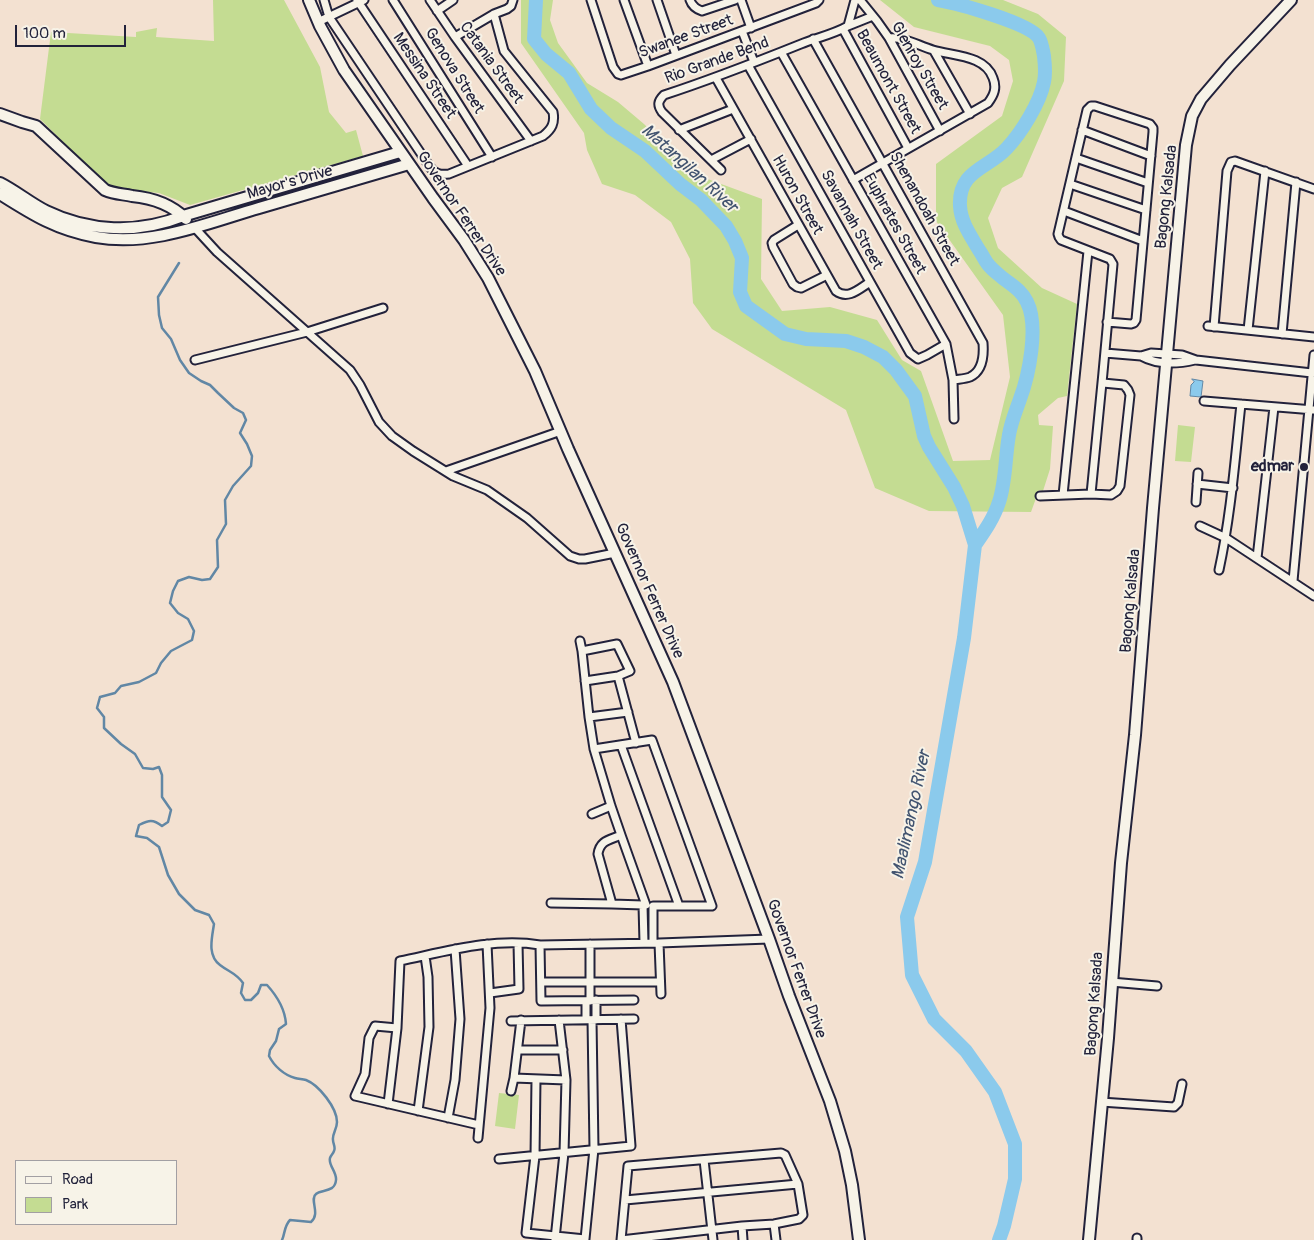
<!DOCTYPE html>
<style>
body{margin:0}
#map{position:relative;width:1314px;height:1240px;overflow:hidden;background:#f3e1d1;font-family:Pangolin,sans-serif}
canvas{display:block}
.legend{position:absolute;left:15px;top:1160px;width:162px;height:65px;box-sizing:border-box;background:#f7f3e8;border:1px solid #a29fa3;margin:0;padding:6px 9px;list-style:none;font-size:15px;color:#22223b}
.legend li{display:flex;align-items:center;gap:10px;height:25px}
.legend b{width:25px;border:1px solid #a29fa3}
.scale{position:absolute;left:15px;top:25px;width:111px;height:22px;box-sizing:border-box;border:2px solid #22223b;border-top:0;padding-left:6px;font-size:15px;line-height:18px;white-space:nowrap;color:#22223b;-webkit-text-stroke:4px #f7f3e8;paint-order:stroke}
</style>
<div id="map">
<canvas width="1314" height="1240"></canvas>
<ul class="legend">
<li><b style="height:6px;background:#f7f3e8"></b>Road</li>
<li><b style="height:14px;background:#c4dc92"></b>Park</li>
</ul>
<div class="scale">100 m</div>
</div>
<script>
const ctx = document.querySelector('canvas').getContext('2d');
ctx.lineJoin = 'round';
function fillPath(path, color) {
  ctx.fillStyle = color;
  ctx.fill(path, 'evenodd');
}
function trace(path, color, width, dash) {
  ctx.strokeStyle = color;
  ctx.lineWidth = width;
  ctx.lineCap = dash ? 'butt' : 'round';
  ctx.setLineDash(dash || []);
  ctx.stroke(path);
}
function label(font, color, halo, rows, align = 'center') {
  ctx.font = font + ' Pangolin,sans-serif';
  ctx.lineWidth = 4;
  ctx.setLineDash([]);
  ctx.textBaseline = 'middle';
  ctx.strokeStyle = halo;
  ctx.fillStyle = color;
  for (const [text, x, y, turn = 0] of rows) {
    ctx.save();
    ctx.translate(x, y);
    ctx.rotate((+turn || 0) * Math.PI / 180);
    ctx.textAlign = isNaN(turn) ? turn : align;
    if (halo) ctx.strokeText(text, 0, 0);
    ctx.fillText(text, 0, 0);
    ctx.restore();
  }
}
fillPath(new Path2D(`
 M213 0H284L320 67 329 112 346 133 356 130 363 156 190 205 159 193 109 188 40 119 51 32 136 37V32L157 28 156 37 214 41Z
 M521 0H553L550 20 558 43 587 83 618 102 644 124 694 174 762 199 761 279 782 311 830 307 877 320 902 360 921 371 953 461 990 460 1010 377 1003 315 936 221V164L1002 116 1013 81 1009 60 990 46 914 27 880 0H1003L1038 14 1066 37 1064 81 1022 177 1002 188 988 218 998 248 1042 288 1077 304 1067 396 1058 398 1038 415 1039 425 1053 426 1050 469 1043 491 1039 490 1031 512 929 511 875 488 846 410 712 329 693 303 690 259 671 222 635 195 602 184 587 150 584 133 521 43Z
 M1178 425 1195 427 1191 462 1175 461Z
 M499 1093 519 1095 515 1129 495 1126Z`), '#c4dc92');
const water = new Path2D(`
 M1192 379 1203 381 1201 397 1190 396 1191 385 1194 382Z`);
fillPath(water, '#8bcaec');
trace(water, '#6187a5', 1);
trace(new Path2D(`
 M179 263 158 297 159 315 162 328 171 339 180 360 189 373 201 381 210 385 218 393 234 408 243 413 246 420 240 433 247 444 252 456 251 466 233 486 225 500 226 524 217 540 218 567 210 579 202 580 189 577 178 581 173 591 170 603 178 613 188 619 194 631 192 640 171 651 161 663 156 673 139 682 121 686 115 693 100 697 97 708 104 717V728L121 744 135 754 143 768 153 769 159 767 162 775V797L171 810 168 822 162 826C153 819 149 820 139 825L136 836 147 838 159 847 168 875 179 894 195 910 209 915 214 924C212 938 207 955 220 965 229 972 236 973 243 983L241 993 245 1000H251L258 993 261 985H267C277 996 285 1009 286 1024L279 1029 276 1041 270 1050 269 1056C274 1066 284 1075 295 1078 298 1079 302 1079 306 1080 319 1085 337 1108 337 1122 337 1129 332 1134 333 1140 333 1144 336 1147 334 1151 333 1154 331 1155 330 1158 328 1165 337 1172 336 1180 335 1193 321 1189 316 1194 309 1199 321 1214 311 1222L290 1220C284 1226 285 1234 282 1240`), '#6187a5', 2.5);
trace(new Path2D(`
 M536 0 534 39 546 54 569 73 591 109 611 128 645 151 680 184 701 200 726 226 735 241 742 258 740 292 746 306 785 334 806 339 846 341 864 347 883 357 896 370 915 396 924 436 929 447 954 487 963 506 975 545 964 638 925 862 907 917 912 975 934 1019 966 1051 995 1092 1015 1144V1179L1004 1226 999 1240
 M938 0C956 3 1030 23 1039 38 1042 43 1043 51 1044 56 1045 65 1046 73 1044 82 1040 103 1021 133 1007 148 988 169 958 170 960 206 961 223 971 236 979 250 982 254 984 259 987 263 991 269 998 274 1004 279 1013 286 1022 291 1027 302 1039 326 1029 375 1020 399 1016 411 1011 422 1009 435 1005 457 1006 481 999 502 994 518 984 532 975 545`), '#8bcaec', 14);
const street = new Path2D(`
 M324 0 329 17 430 167C435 174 440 175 449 174L543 136C552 129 555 123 553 112L504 51 494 14
 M357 0 468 166
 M393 0 492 157
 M430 0 455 37 531 141
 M591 0 613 67 618 74 621 75 648 66 816 3 819 0
 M624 0 648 66
 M657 0 676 55
 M690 0C692 6 696 9 702 11L735 0
 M741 0 751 28
 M860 0 877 21 889 38 940 131
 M437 11 453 0
 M318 22 364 0
 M848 26 873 16
 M843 29 908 148
 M742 31 754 62
 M455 37 494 14 507 9 511 6 513 0
 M813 39 983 343C984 356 983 371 970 377 965 379 958 379 953 380
 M934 51 970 114
 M781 52 946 344 953 380 954 419
 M748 65 910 353 918 359 927 355 946 344
 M716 78 836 291C848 300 859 289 870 282
 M679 130 733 109
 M1082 130 1151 156
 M1076 158 1148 183
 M711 160 751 139
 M721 170 662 112C657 105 658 101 664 95 710 80 756 62 801 44 816 38 834 34 848 26L855 0
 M853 180 988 103C994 95 997 88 993 78 985 55 953 56 933 50 919 46 903 36 889 38
 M1070 184 1146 210
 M1064 211 1143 241
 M798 225 774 240 772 243 773 247 793 284 797 287 801 288 827 275
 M194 227 217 252 350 370 360 385 379 422 392 436 413 451 453 476 487 490 527 518 570 556 579 559H585L615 553
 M1208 326 1314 337
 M1214 327 1227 171 1231 162 1235 161 1314 189
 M1248 330 1265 171
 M1282 334 1296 182
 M1105 353 1141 356 1151 353 1182 355 1196 360 1312 373
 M1141 356C1157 365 1178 364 1195 360
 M195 360 307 332 383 308
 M1204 401 1314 410
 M446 471 561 431
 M1197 484 1233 488
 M1091 494C1099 417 1106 341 1113 264L1110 259 1061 240 1059 237 1058 234 1087 110 1091 106H1095L1150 124 1153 128V132L1136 320 1134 323 1131 324 1107 322
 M1063 495 1088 251
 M1040 496 1091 494 1111 495 1117 491 1120 486 1130 395 1128 390 1124 385 1103 383
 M1196 502 1198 473
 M1200 526 1226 538 1314 596
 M1257 558 1274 407
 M1219 570C1231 515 1235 459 1241 404
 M1293 581 1314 355
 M580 641 582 651
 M585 681 618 676
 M589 717 628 712
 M621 745 679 906
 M594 749 589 717 582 651 617 644 630 671 618 676 636 743
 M592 814 611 806
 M621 835 646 905
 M551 903 612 904
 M644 943 643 905 612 904 598 854C600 840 610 840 621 835L611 806 594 749 652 740 712 906H653V943
 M659 943 661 994
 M540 945 541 1001 634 1000
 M541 982H660
 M1111 982 1157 986
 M490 993 519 989 518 943
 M596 1000V1020
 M586 1001V1020
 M590 1001V944
 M521 1020 514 1078 566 1080
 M511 1021 634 1019
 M397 1028 375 1026 369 1038 365 1074 355 1096 479 1125
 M518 1050H563
 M536 1079 535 1156 526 1233 585 1239 594 1149 592 1020
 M511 1091 514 1078
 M1101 1102 1174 1107 1178 1103 1182 1084
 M388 1104 397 1028 400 961C444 952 494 937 540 945L659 943 769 939
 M418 1111 429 1027 428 977 425 956
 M448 1118 455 1080 460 1019 455 949
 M478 1138 490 1008 487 944
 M781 1153 785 1155 798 1184 803 1215 799 1219 774 1224 742 1226 621 1240 628 1166Z
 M499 1159 631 1146 621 1019
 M704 1160 713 1240
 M625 1200 798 1184
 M774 1224 776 1240
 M742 1226 743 1240
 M555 1239 564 1153 566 1080 559 1020
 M1137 1240V1238`);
const secondary = new Path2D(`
 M309 0 320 26 344 70 433 198 464 240 488 278 535 371 568 449 673 682 769 939 789 996 830 1101 845 1151 852 1185 859 1240
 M0 114 22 122 36 126 105 190C114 194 123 194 132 196 153 198 171 204 186 219
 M0 183C16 191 30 203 46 211 89 232 138 234 183 216L400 152
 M0 194C33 215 57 230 96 237 151 247 207 223 259 208 309 193 359 179 409 164
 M1089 1240 1108 1038 1121 863 1135 735 1153 508 1186 145 1192 116 1201 99 1230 65 1291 0`);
trace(street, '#22223b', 11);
trace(secondary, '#22223b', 14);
trace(street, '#f7f3e8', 7);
trace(secondary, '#f7f3e8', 10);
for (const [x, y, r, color] of [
 [1304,467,5,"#22223b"]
]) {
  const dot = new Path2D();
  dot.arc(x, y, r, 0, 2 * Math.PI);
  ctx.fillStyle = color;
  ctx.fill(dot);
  trace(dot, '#f7f3e8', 2);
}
label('16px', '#22223b', '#f7f3e8', [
 ["Swanee Street",686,37,-20],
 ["Rio Grande Bend",717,61,-20],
 ["Catania Street",491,63,54],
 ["Glenroy Street",919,66,60],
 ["Genova Street",454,71,58],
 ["Messina Street",424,76,56],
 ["Beaumont Street",888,82,61],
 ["Mayor's Drive",290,183,-16],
 ["Huron Street",797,195,61],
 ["Bagong Kalsada",1167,197,-84],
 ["Shenandoah Street",924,209,61],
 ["Governor Ferrer Drive",461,214,56],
 ["Savannah Street",851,220,61],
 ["Euphrates Street",894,224,61],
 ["Governor Ferrer Drive",649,591,66],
 ["Bagong Kalsada",1131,601,-85],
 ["Governor Ferrer Drive",796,969,70],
 ["Bagong Kalsada",1095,1004,-86]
]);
label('bold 16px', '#22223b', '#f7f3e8', [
 ["edmar",1294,467]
], 'right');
label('italic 18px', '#425470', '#f7f3e8', [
 ["Matangilan River",689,169,42],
 ["Maalimango River",912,815,-78]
]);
</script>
